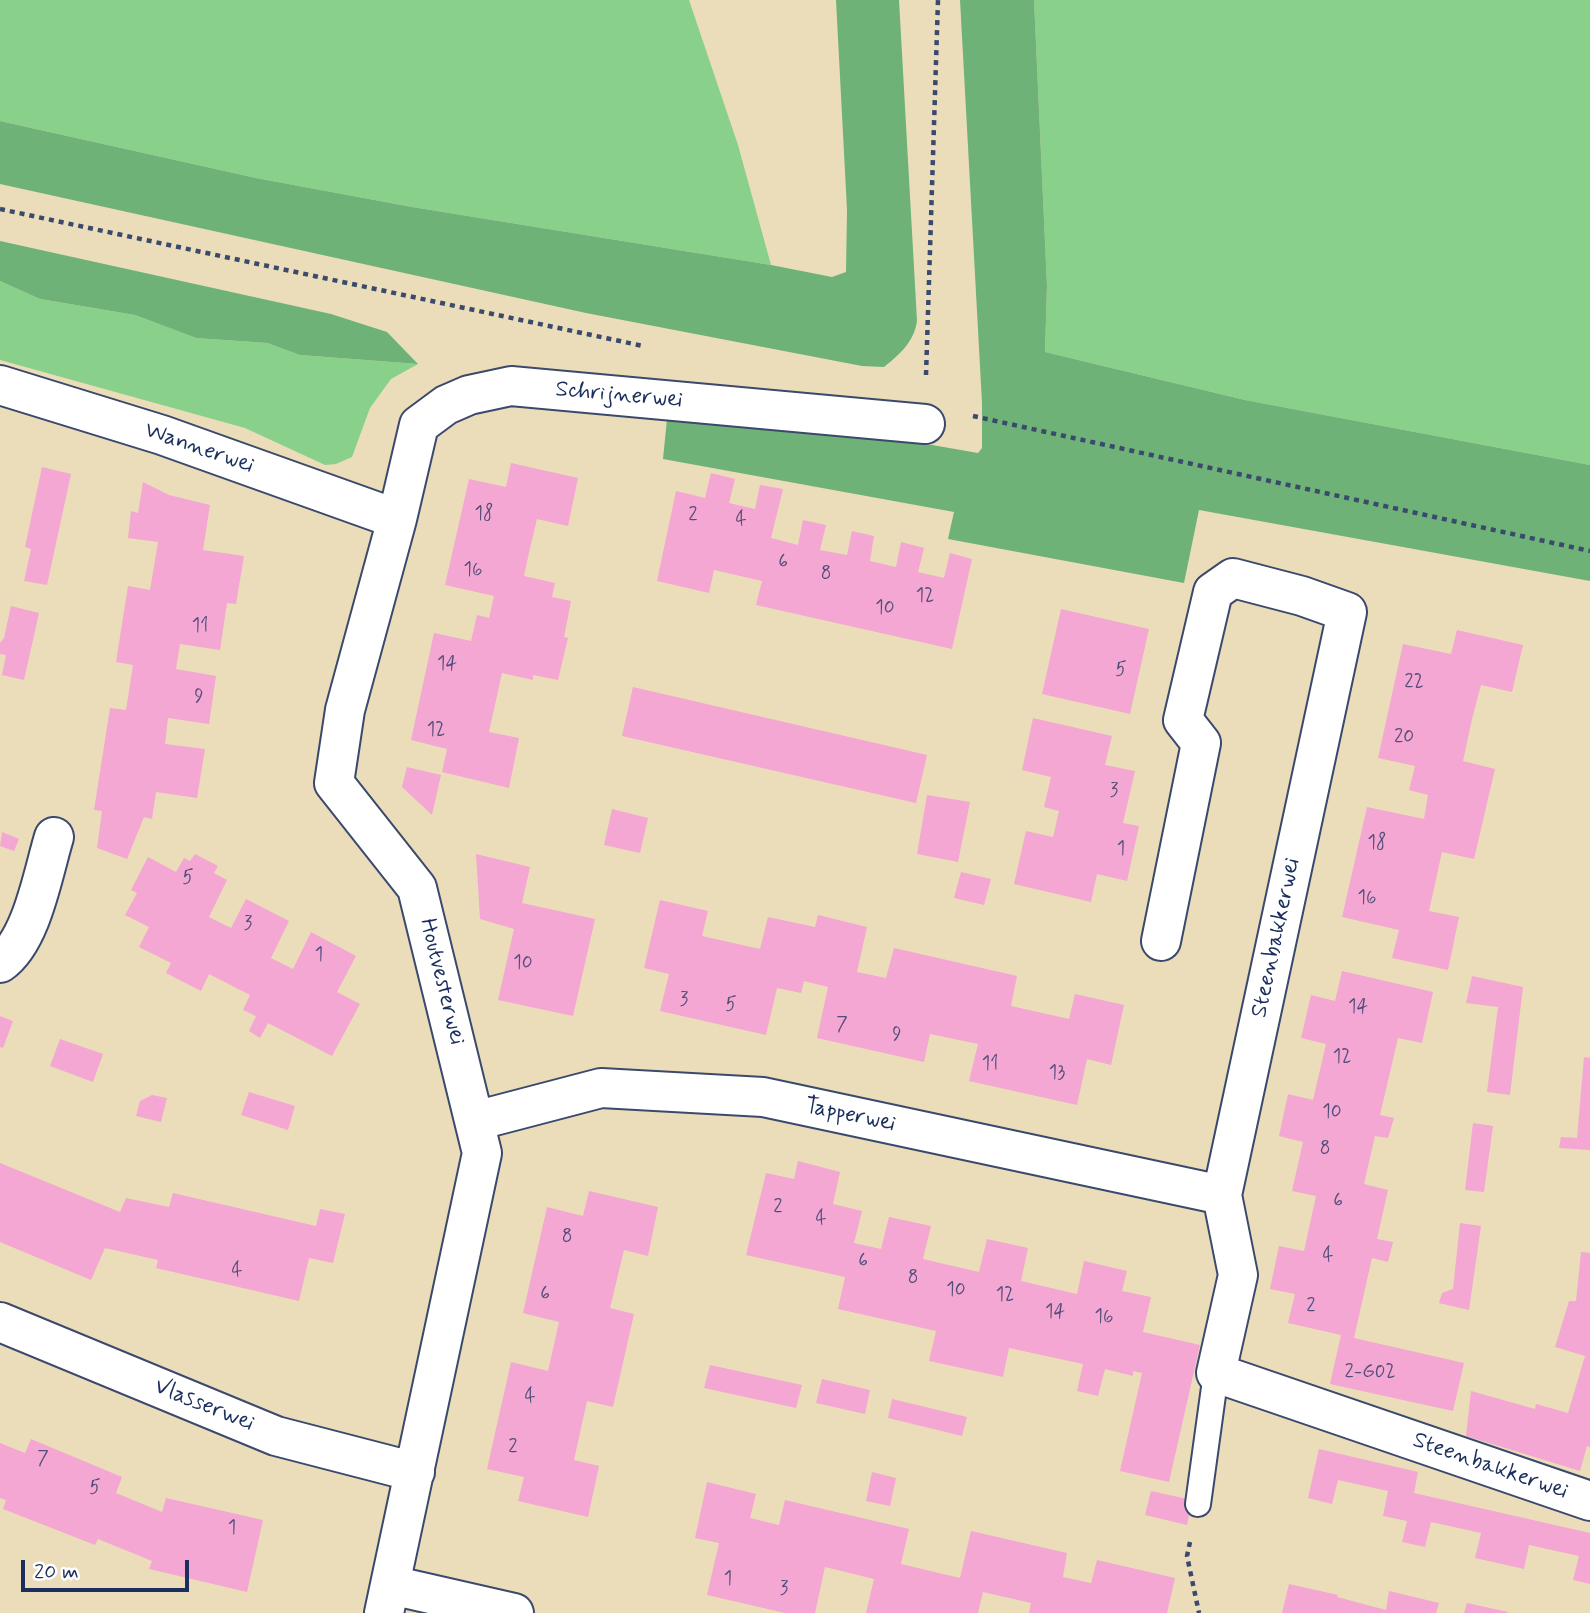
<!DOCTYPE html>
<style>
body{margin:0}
#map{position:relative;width:1590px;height:1613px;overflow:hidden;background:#ebddba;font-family:Mynerve,sans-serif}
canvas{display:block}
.scale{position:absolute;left:21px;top:1560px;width:168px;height:32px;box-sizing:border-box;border:4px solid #1b2f5e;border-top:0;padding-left:9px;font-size:21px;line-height:24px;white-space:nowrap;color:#1b2f5e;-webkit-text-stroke:5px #fff;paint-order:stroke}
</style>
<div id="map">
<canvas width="1590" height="1613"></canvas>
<div class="scale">20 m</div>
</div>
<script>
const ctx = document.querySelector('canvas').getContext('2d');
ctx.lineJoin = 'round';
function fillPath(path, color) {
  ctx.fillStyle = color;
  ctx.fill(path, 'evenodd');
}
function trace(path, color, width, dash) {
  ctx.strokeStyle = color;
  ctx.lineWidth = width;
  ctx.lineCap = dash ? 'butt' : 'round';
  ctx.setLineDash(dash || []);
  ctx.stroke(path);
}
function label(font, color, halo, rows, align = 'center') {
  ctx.font = font + ' Mynerve,sans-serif';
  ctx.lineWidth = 5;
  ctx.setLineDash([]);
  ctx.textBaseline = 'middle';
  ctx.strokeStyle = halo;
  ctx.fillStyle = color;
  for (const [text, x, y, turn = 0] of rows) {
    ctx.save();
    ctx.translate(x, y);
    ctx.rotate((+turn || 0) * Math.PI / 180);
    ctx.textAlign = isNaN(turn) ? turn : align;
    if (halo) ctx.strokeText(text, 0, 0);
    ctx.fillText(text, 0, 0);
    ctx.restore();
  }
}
fillPath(new Path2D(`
 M0 0H689L738 145 771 265 412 207 256 178 0 121Z
 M1034 0H1590V465L1245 400 1045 352 1047 286Z
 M0 281 40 299 135 315 196 338 267 343 300 355 418 364 391 379 370 408 352 457 336 464 325 465 245 428 0 360Z`), '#89d08b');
fillPath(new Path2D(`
 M836 0H899L917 321C914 342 900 354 884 367L862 366 586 313 0 184V121L256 178 412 207 771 265 832 277 846 272 847 210Z
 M960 0H1034L1047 286 1045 352 1245 400 1590 465V581L1199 510 1184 583 948 539 954 512 663 459 669 399 978 453 982 448V403Z
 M0 241 331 314 387 332 418 364 300 355 267 343 196 338 135 315 40 299 0 281Z`), '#6eb277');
fillPath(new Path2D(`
 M511 463 578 478 568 526 537 519 530 548 524 576 555 583 552 597 571 601 564 637 568 638 558 680 533 675V680L502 673 489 732 519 738 509 788 442 772 447 749 411 740 434 633 471 641 477 615 489 618 494 596 445 585 469 479 506 487Z
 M42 467 71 474 47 585 24 581 31 549 25 547Z
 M711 473 735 479 729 503 755 509 760 485 783 489 771 538 798 545 803 520 826 525 820 550 847 555 852 531 874 536 870 561 896 567 901 542 924 548 918 572 944 578 950 553 972 559 952 649 756 605 762 581 714 570 709 593 657 581 676 491 705 498Z
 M143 482 169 495 210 505 203 550 244 556 236 604 227 603 220 650 180 644 176 669 216 676 209 724 168 718 165 744 205 749 197 798 156 792 152 819 144 817 127 859 97 848 102 811 94 810 110 708 126 710 133 665 116 662 128 586 150 590 158 542 128 538 131 511 138 513Z
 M11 606 39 613 24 680 2 675 6 655 0 654V643L4 638Z
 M1061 609 1149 629 1130 714 1042 694Z
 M1457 630 1523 645 1512 692 1481 685 1472 719 1463 761 1495 769 1474 859 1442 852 1429 911 1459 917 1448 970 1392 958 1399 930 1342 917 1367 807 1424 819 1428 795 1409 790 1415 766 1378 758 1403 644 1451 654Z
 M633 687 927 755 916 803 622 736Z
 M1033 718 1112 736 1105 765 1135 771 1123 823 1139 826 1127 881 1097 874 1091 902 1014 884 1026 831 1053 837 1059 811 1044 807 1051 777 1022 770Z
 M407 767 441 775 432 815 402 787Z
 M927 795 970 802 958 862 917 854Z
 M612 809 648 818 640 853 604 845Z
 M2 832 19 839 14 851 0 846Z
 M195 854 218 866 214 873 227 880 209 917 231 928 246 899 289 921 271 958 293 969 311 932 356 956 337 992 360 1004 332 1056 268 1023 260 1038 249 1031 256 1016 243 1010 250 995 209 974 201 991 166 973 171 963 139 947 149 927 125 915 137 893 131 890 148 857 176 872 184 858 190 861Z
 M476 854 530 867 522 903 595 919 573 1016 498 1000 514 929 480 919Z
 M961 872 991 879 984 905 954 898Z
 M660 900 708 911 702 936 760 949 768 917 815 927 818 915 867 927 857 972 886 978 894 948 1017 976 1011 1006 1069 1019 1075 994 1124 1005 1111 1065 1087 1059 1077 1105 969 1081 978 1044 930 1034 924 1062 817 1038 828 987 804 981 801 993 777 988 766 1035 660 1011 669 974 644 968Z
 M1342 971 1433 992 1422 1043 1398 1038 1380 1115 1394 1118 1388 1138 1375 1136 1364 1184 1388 1190 1377 1239 1393 1242 1388 1262 1372 1258 1354 1338 1464 1363 1453 1411 1330 1384 1341 1335 1288 1323 1295 1294 1270 1289 1279 1246 1304 1251 1316 1196 1292 1191 1303 1142 1279 1136 1288 1094 1313 1100 1326 1044 1301 1038 1311 995 1335 1001Z
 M1472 976 1523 987 1510 1095 1487 1092 1498 1007 1466 1003Z
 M0 1016 13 1021 3 1048 0 1047Z
 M60 1039 103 1054 93 1082 50 1066Z
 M1584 1057 1590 1058V1150L1559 1148 1561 1137 1577 1138Z
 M249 1092 295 1106 288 1130 241 1115Z
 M152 1095 167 1098 161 1122 136 1116 140 1101Z
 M1473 1123 1493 1126 1484 1192 1465 1190Z
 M798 1161 840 1172 833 1204 862 1211 854 1243 881 1249 889 1217 931 1226 923 1259 979 1272 987 1239 1028 1248 1021 1281 1077 1294 1084 1261 1127 1271 1122 1291 1151 1297 1143 1332 1200 1345 1169 1482 1120 1471 1142 1373 1133 1371V1376L1105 1369 1098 1396 1077 1391 1083 1364 1009 1348 1003 1377 929 1361 936 1331 838 1309 845 1277 746 1255 766 1173 794 1179Z
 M0 1163 120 1212 126 1198 169 1207 173 1193 316 1226 320 1209 345 1214 333 1263 309 1258 299 1301 156 1268 158 1260 105 1248 91 1280 0 1242Z
 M589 1191 658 1207 648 1256 624 1250 610 1308 634 1314 613 1407 587 1401 574 1460 599 1466 588 1517 518 1501 524 1477 487 1469 511 1362 548 1371 559 1322 523 1313 547 1207 583 1216Z
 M1460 1223 1481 1226 1469 1310 1439 1303 1442 1293 1453 1289Z
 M1581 1252 1590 1253V1447L1587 1446 1580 1471 1466 1436 1471 1391 1535 1409 1536 1404 1568 1413 1585 1356 1555 1347 1569 1301H1576Z
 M710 1365 802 1385 796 1408 704 1388Z
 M822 1379 870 1390 865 1414 816 1403Z
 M892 1399 967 1417 962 1436 888 1418Z
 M31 1439 122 1477 116 1493 162 1512 166 1498 263 1520 247 1592 149 1569 152 1561 98 1539 95 1545 3 1509 6 1500 0 1498V1443L25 1453Z
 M1319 1449 1418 1472 1414 1493 1590 1533V1584L1573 1580 1579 1556 1529 1545 1524 1569 1475 1558 1481 1533 1431 1522 1425 1547 1402 1542 1407 1521 1383 1516 1388 1491 1338 1480 1332 1504 1308 1498Z
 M872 1472 896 1478 890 1506 866 1501Z
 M707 1482 756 1494 750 1518 779 1525 785 1500 909 1529 901 1564 960 1578 971 1531 1067 1553 1063 1577 1091 1583 1097 1560 1175 1578 1167 1613H1029L1031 1603 983 1592 978 1613H866L874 1579 825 1567 815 1613H785L707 1595 719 1543 695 1538Z
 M1151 1491 1192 1500 1187 1525 1145 1515Z
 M1289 1584 1338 1595 1337 1597 1386 1610 1389 1591 1439 1603 1436 1613H1282Z
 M1467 1603 1508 1612V1613H1464Z`), '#f3a7d2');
const lane = new Path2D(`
 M1198 1504 1216 1373`);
const street = new Path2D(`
 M0 385 162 435 397 519
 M1161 941 1201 743 1183 720 1213 592 1233 578 1302 596 1347 612 1222 1195 1238 1275 1216 1373 1590 1501
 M0 963C32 941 43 873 54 837
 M475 1121 601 1088 763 1097 1222 1195
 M0 1322 276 1436 415 1472
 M391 1585 514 1613
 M384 1613 482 1153 417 888 334 783 345 710 397 519 419 425 446 405 469 395 511 386 925 424`);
trace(lane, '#3a496c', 28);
trace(street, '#3a496c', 42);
trace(new Path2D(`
 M0 209 643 346
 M926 375 938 0
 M973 416 1590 551
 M1190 1542 1187 1556 1199 1613`), '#3a496c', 4.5, [5, 5]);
trace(lane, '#fff', 24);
trace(street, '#fff', 38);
label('19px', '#514d7b', null, [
 ["18",484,515],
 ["2",693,516],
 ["4",741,521],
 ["6",783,563],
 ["16",473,571],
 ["8",826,575],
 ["12",925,597],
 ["10",885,609],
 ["11",200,627],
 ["14",447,665],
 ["5",1121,671],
 ["22",1414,683],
 ["9",199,698],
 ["12",436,731],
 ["20",1404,738],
 ["3",1114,792],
 ["18",1377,844],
 ["1",1121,850],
 ["5",188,879],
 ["16",1367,899],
 ["3",248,925],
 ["1",319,956],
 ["10",523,964],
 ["3",684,1001],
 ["5",731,1006],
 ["14",1358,1008],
 ["7",842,1026],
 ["9",897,1036],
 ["12",1342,1058],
 ["11",990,1065],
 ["13",1057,1074],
 ["10",1332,1113],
 ["8",1325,1150],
 ["6",1338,1202],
 ["2",778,1208],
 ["4",821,1220],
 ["8",567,1238],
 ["4",1328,1257],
 ["6",863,1262],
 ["4",237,1272],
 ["8",913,1279],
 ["10",956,1291],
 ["6",545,1295],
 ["12",1005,1296],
 ["2",1311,1307],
 ["14",1055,1313],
 ["16",1104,1318],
 ["2-G02",1370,1373],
 ["4",530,1398],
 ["2",513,1448],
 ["7",43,1460],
 ["5",95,1489],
 ["1",232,1529],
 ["1",728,1580],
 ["3",784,1590]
]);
label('23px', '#1b2f5e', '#fff', [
 ["Schrijnerwei",619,396,5],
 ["Wannerwei",199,449,19],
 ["Steenbakkerwei",1277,938,-78],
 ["Houtvesterwei",441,982,76],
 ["Tapperwei",850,1116,12],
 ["Vlasserwei",204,1406,22],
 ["Steenbakkerwei",1490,1467,19]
]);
</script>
